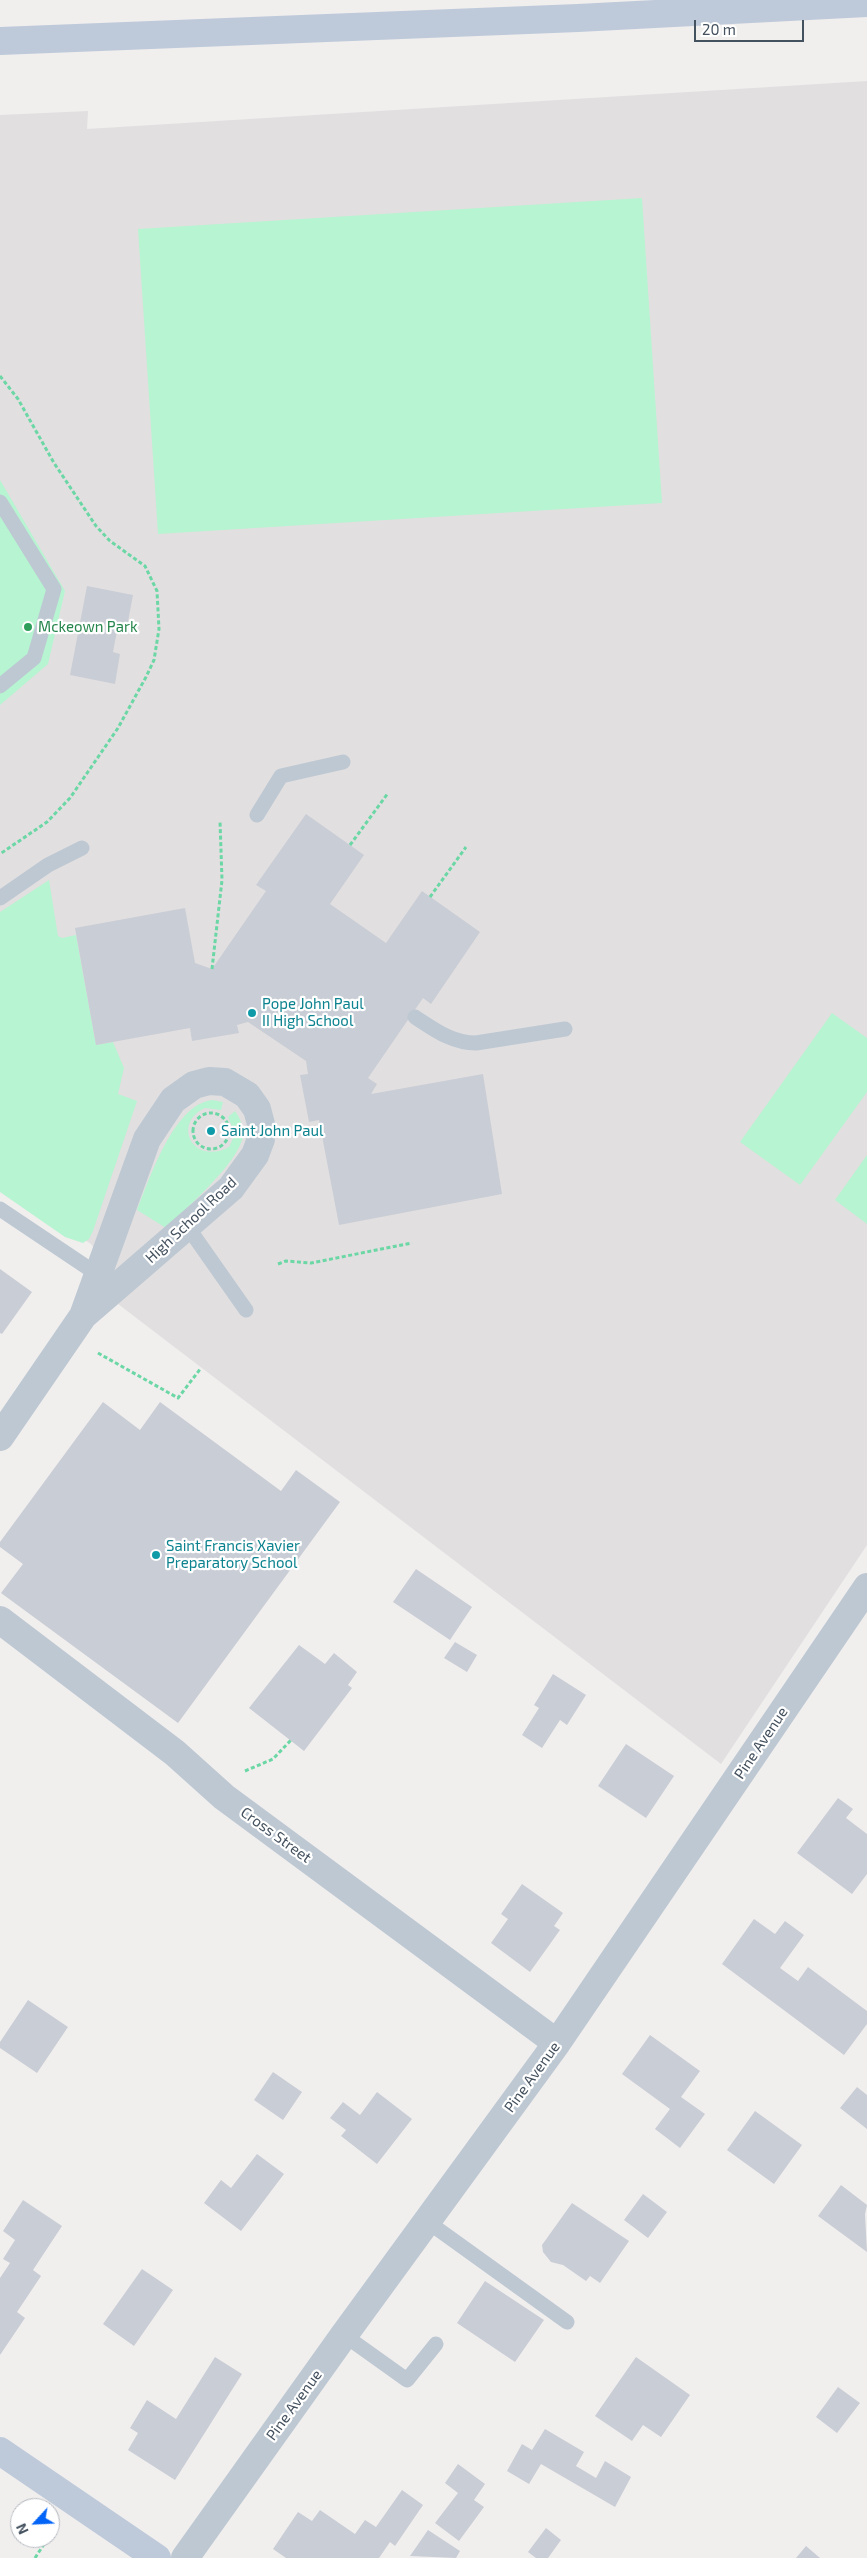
<!DOCTYPE html>
<style>
body{margin:0}
#map{position:relative;width:867px;height:2558px;overflow:hidden;background:#f1eeee;font-family:"Exo 2",sans-serif}
canvas{display:block}
.north{position:absolute;left:10px;top:2498px;width:50px;height:50px;box-sizing:border-box;background:#fff;border:1px solid #b4b9bf;border-radius:50%;rotate:245deg;font-size:14px;font-weight:700;line-height:20px;text-align:center;color:#44515e}
.north::after{content:'';display:block;margin:auto;width:18px;height:22px;background:#0264f7;clip-path:polygon(50% 0,100% 100%,50% 72%,0 100%)}
.scale{position:absolute;left:694px;top:20px;width:110px;height:22px;box-sizing:border-box;border:2px solid #44515e;border-top:0;padding-left:6px;font-size:15px;line-height:18px;white-space:nowrap;color:#44515e;-webkit-text-stroke:4px #fff;paint-order:stroke}
</style>
<div id="map">
<canvas width="867" height="2558"></canvas>
<div class="north">N</div>
<div class="scale">20 m</div>
</div>
<script>
const ctx = document.querySelector('canvas').getContext('2d');
ctx.lineJoin = 'round';
function fillPath(path, color) {
  ctx.fillStyle = color;
  ctx.fill(path, 'evenodd');
}
function trace(path, color, width, dash) {
  ctx.strokeStyle = color;
  ctx.lineWidth = width;
  ctx.lineCap = dash ? 'butt' : 'round';
  ctx.setLineDash(dash || []);
  ctx.stroke(path);
}
function label(font, color, halo, rows, align = 'center') {
  ctx.font = font + ' "Exo 2",sans-serif';
  ctx.lineWidth = 4.5;
  ctx.setLineDash([]);
  ctx.textBaseline = 'middle';
  ctx.strokeStyle = halo;
  ctx.fillStyle = color;
  for (const [text, x, y, turn = 0] of rows) {
    ctx.save();
    ctx.translate(x, y);
    ctx.rotate((+turn || 0) * Math.PI / 180);
    ctx.textAlign = isNaN(turn) ? turn : align;
    if (halo) ctx.strokeText(text, 0, 0);
    ctx.fillText(text, 0, 0);
    ctx.restore();
  }
}
fillPath(new Path2D(`
 M867 81V1545L721 1764 101 1291 105 1264 91 1244 0 1183V115L88 111 87 129Z`), '#e2dfe0');
fillPath(new Path2D(`
 M642 198 662 503 158 534 138 229Z
 M0 480 65 591 48 664 0 705Z
 M49 880 58 936 62 938 76 935 96 1045 113 1042 124 1068 118 1094 137 1101 93 1231 89 1239 83 1243 65 1237 0 1192V912Z
 M832 1013 867 1038V1092L800 1185 740 1142Z
 M213 1100 223 1102 221 1110 205 1108C171 1124 194 1166 229 1147L235 1134 228 1117 235 1111C240 1118 244 1127 243 1136 238 1164 186 1208 166 1228L137 1210C150 1178 174 1103 213 1100Z
 M867 1155V1224L835 1200Z`), '#b7f4d1');
fillPath(new Path2D(`
 M87 586 133 595 126 632 117 631 113 652 120 654 115 684 70 675Z
 M306 814 364 855 330 904 386 943 422 891 480 932 431 1004 423 998 368 1078 377 1084 371 1094 483 1074 502 1194 339 1225 319 1120 309 1122 300 1075 308 1074 306 1061 248 1022 237 1025 239 1033 192 1041 190 1028 96 1045 75 928 185 908 195 963 212 969 266 891 256 885Z
 M0 1269 32 1292 2 1334 0 1333Z
 M103 1402 140 1430 160 1402 281 1491 296 1470 340 1502 178 1723 1 1593 23 1564 0 1547V1542Z
 M416 1569 472 1607 450 1640 393 1602Z
 M455 1642 477 1655 467 1672 444 1658Z
 M299 1645 325 1664 334 1653 357 1672 348 1685 352 1688 304 1751 249 1708Z
 M553 1674 586 1695 567 1725 560 1720 542 1748 522 1735 539 1708 534 1705Z
 M626 1744 674 1776 646 1818 598 1786Z
 M838 1798 853 1809 846 1818 867 1834V1874L852 1894 797 1853Z
 M522 1884 563 1913 554 1926 560 1930 530 1972 491 1943 508 1919 501 1914Z
 M754 1919 775 1934 785 1921 804 1935 780 1968 798 1981 808 1967 867 2011V2024L844 2055 722 1964Z
 M28 2000 68 2027 37 2073 0 2048V2042Z
 M650 2035 700 2071 681 2097 705 2114 680 2148 655 2129 670 2109 622 2074Z
 M273 2072 302 2092 283 2120 254 2100Z
 M857 2087 867 2095V2129L840 2108Z
 M377 2092 412 2119 377 2164 341 2136 346 2130 330 2118 343 2102 360 2115Z
 M755 2111 802 2145 774 2184 727 2150Z
 M257 2154 284 2174 241 2231 204 2203 221 2180 231 2188Z
 M841 2185 867 2205 865 2214 867 2252 818 2216Z
 M643 2194 667 2212 648 2238 624 2220Z
 M23 2200 62 2226 33 2270 41 2276 17 2312 25 2318 0 2355V2278L10 2263 3 2259 15 2240 3 2231Z
 M572 2203 629 2241 600 2283 590 2276 586 2281 563 2265 551 2262 543 2252 542 2245Z
 M142 2269 173 2290 134 2346 103 2324Z
 M485 2281 544 2320 515 2362 457 2323Z
 M215 2357 242 2374 175 2480 128 2450 138 2433 130 2428 147 2400 176 2419Z
 M636 2357 690 2395 661 2437 643 2425 632 2441 595 2416Z
 M838 2387 860 2403 837 2433 816 2417Z
 M545 2429 584 2452 576 2466 596 2478 605 2461 631 2477 615 2507 541 2464 529 2484 507 2471 522 2444 532 2450Z
 M458 2464 485 2484 474 2500 484 2507 459 2541 435 2523 458 2493 445 2483Z
 M402 2490 423 2505 395 2546 390 2542 379 2558H286L273 2549 298 2512 312 2521 320 2510 355 2534 365 2520 376 2527Z
 M546 2528 561 2540 548 2558H536L528 2552Z
 M428 2530 460 2551 456 2558 410 2556Z
 M806 2546 820 2558H796Z`), '#c9cdd5');
trace(new Path2D(`
 M0 376 18 399 54 463 96 526 110 541 145 566 157 591 159 629 154 660 146 677 118 728 70 798 47 822 0 854
 M350 845 388 793
 M430 897 466 847
 M212 969 222 880 220 821
 M193 1131a18 18 0 1 1 36 0a18 18 0 1 1-36 0Z
 M278 1264 286 1261 311 1263 412 1243
 M98 1353 178 1398 201 1368
 M245 1771 273 1759 291 1740
 M50 2535 54 2528
 M35 2558 48 2538`), '#6ad7a5', 3, [4, 2.5]);
trace(new Path2D(`
 M0 502 54 589 34 658 0 686
 M257 815 281 776 343 762
 M0 898 48 865 82 848
 M415 1017C435 1030 452 1043 476 1043L565 1029
 M0 1209 97 1274
 M187 1226 246 1310
 M428 2222 567 2322
 M344 2335 407 2380 436 2344`), '#bdc8d2', 15);
trace(new Path2D(`
 M0 1437 83 1316 231 1188 255 1155 261 1139 262 1128 257 1109 247 1095 225 1082 209 1081 194 1085 173 1100 147 1139 83 1316
 M0 1620 175 1753 224 1797 557 2043
 M185 2558 344 2335 557 2043 867 1587`), '#bdc8d2', 28);
trace(new Path2D(`
 M0 41 578 18 867 3
 M0 2451 157 2558`), '#becada', 28);
for (const [x, y, r, color] of [
 [28,627,5,"#2e9e5b"],
 [252,1013,5,"#0f9aa8"],
 [211,1131,5,"#0f9aa8"],
 [156,1555,5,"#0f9aa8"]
]) {
  const dot = new Path2D();
  dot.arc(x, y, r, 0, 2 * Math.PI);
  ctx.fillStyle = color;
  ctx.fill(dot);
  trace(dot, '#fff', 2);
}
label('15px', '#27864d', '#fff', [
 ["Mckeown Park",38,627]
], 'left');
label('15px', '#0d838f', '#fff', [
 ["Pope John Paul",262,1004],
 ["II High School",262,1021],
 ["Saint John Paul",221,1131],
 ["Saint Francis Xavier",166,1546],
 ["Preparatory School",166,1563]
], 'left');
label('15px', '#44515e', '#fff', [
 ["High School Road",191,1220,-43],
 ["Pine Avenue",761,1743,-56],
 ["Cross Street",276,1835,36],
 ["Pine Avenue",532,2077,-54],
 ["Pine Avenue",294,2405,-54]
]);
</script>
